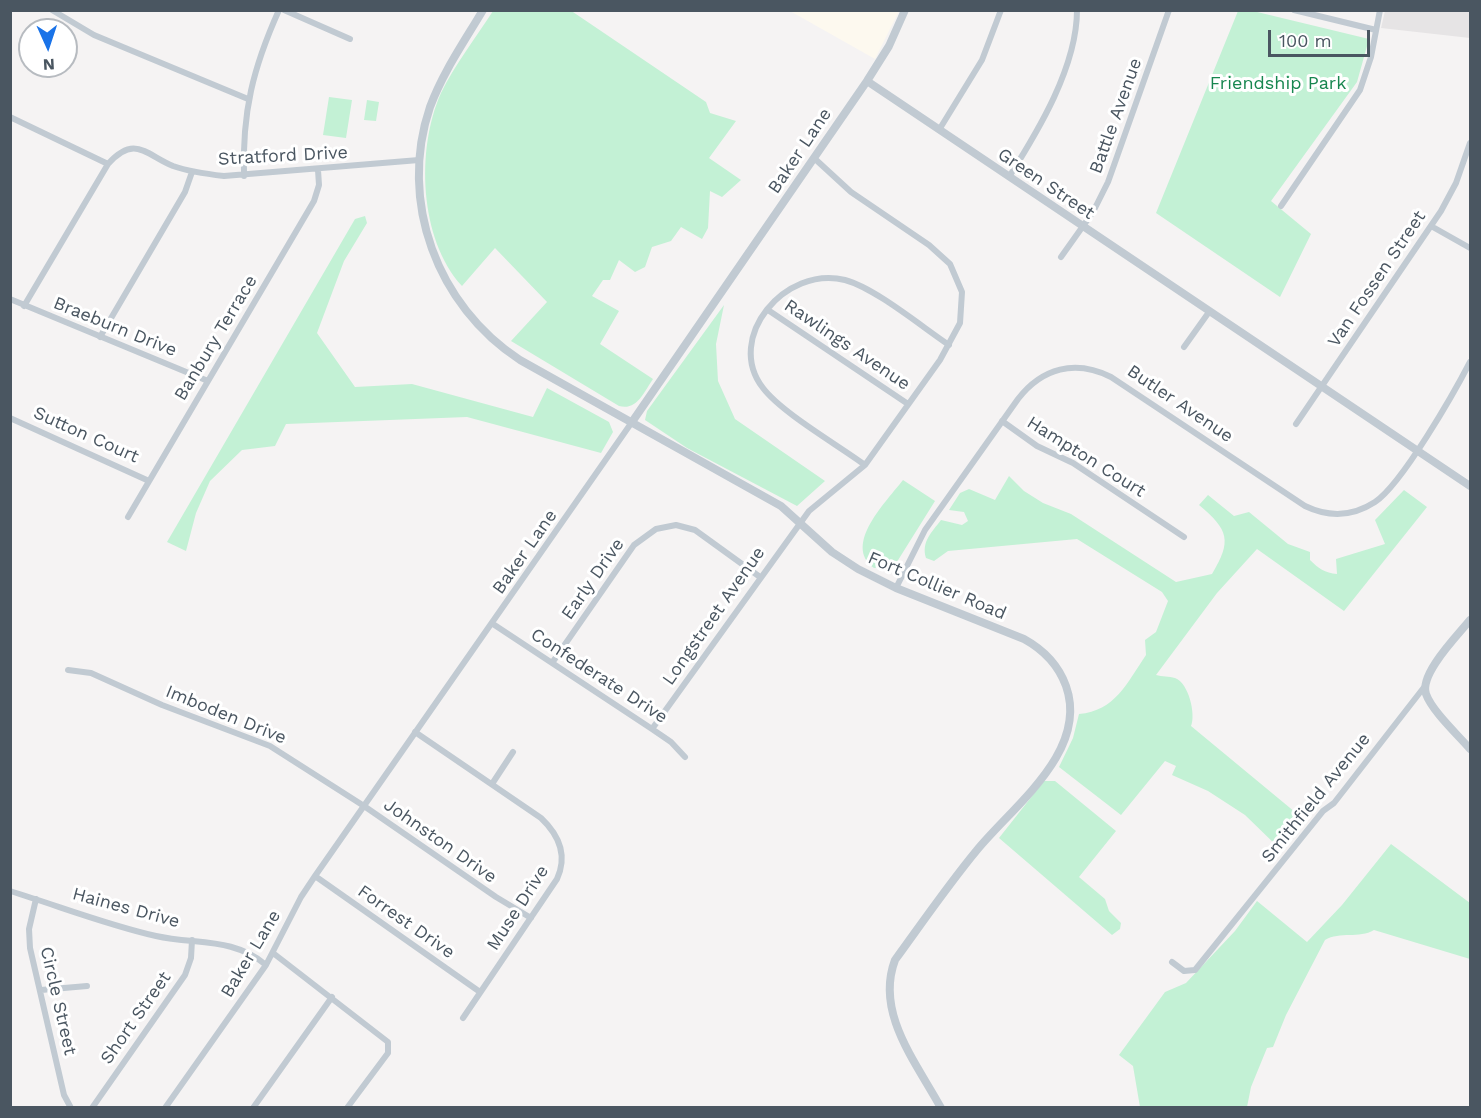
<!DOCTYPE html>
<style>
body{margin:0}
#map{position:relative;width:1481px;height:1118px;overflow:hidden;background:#f5f3f3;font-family:"Work Sans",sans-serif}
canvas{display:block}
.frame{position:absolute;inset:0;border:12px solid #4a5661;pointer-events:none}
.north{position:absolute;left:18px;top:18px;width:60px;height:60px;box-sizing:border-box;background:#fff;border:2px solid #b7bbc0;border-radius:50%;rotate:177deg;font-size:16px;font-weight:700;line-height:24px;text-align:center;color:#4a5661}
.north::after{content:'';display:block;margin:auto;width:21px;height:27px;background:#1a73e8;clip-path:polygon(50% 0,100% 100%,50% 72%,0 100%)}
.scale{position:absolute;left:1268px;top:30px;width:102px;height:27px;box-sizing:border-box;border:3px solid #4a5661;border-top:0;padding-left:8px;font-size:18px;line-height:21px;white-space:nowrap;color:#4a5661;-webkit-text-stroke:4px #fff;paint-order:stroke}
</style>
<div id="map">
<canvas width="1481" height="1118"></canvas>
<div class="frame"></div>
<div class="north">N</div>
<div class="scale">100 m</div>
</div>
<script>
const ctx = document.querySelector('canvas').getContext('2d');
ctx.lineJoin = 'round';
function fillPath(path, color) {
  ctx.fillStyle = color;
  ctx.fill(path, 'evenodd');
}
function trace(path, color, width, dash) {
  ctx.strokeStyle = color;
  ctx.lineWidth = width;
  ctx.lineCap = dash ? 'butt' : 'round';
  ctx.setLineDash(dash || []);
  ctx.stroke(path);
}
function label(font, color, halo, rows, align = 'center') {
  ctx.font = font + ' "Work Sans",sans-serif';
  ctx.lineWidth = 6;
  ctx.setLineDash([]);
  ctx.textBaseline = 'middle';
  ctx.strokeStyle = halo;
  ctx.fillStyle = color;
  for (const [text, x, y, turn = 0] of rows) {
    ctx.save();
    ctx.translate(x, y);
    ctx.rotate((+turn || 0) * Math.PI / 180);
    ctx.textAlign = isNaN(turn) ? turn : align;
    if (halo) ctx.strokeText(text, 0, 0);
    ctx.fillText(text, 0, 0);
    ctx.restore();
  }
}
fillPath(new Path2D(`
 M790 11H899L875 59Z`), '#fdf9ef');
fillPath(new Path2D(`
 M1385 11H1470V38L1381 28Z`), '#e6e4e5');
fillPath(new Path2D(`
 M570 10 706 102 710 113 736 121 709 158 741 180 722 197 710 191 708 228 702 239 681 227 671 241 652 247 645 267 635 272 619 260 610 280H603L592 296 619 311 600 344 653 379C644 392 637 411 619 406L511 341 547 302 495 248 462 286C419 239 416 149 441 93 454 66 477 36 493 11Z
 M1238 11H1253L1369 39 1357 82 1271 201 1311 234 1280 297 1156 213Z
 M329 97 352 100 346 138 323 135Z
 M367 100 379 102 376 121 364 120Z
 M365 216 367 223 344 261 317 333 355 387 412 384 533 417 547 388 609 422 613 432 601 453 467 417 286 424 275 446 242 450 210 481 196 513 186 551 167 542 355 219Z
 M724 305 716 344 718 381 735 419 825 481 797 506 687 448 645 420 647 411Z
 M1009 476 1024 491 1043 503 1071 514 1176 582 1212 574C1232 541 1229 530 1199 505L1208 495 1234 516 1249 512 1288 544 1310 552V560C1318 568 1325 573 1337 574L1336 559 1385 544 1375 520 1404 490 1427 507 1344 611 1257 549 1217 593 1156 675C1162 677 1169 676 1175 678 1189 683 1196 715 1191 726L1307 822 1280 849 1245 815 1208 791 1172 775 1176 766 1165 761 1121 815 1059 767 1073 738 1079 714C1115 711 1127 683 1146 655L1145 640 1156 632 1168 601 1162 592 1077 539 948 551 934 561 926 558C921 542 932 532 941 520L962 525 968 521 964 512 949 510 960 493 969 489 995 500Z
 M903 480 935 501 895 565 874 568C842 545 887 501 903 480Z
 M1044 781H1055L1116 831 1079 877 1105 899 1109 911 1121 923 1120 929 1112 935 999 838Z
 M1391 844 1470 903V959L1374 930C1359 939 1340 931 1325 940L1286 1015 1273 1047 1267 1048 1251 1087 1247 1107H1140L1133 1066 1119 1055 1165 992 1186 983 1235 931 1257 901 1307 942 1342 905Z`), '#c3f1d5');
trace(new Path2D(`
 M52 10 94 35 248 99
 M284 10 350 39
 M1294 10 1376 30
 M10 117 108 164
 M939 130 982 60 1001 10
 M244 176C242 112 253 68 279 10
 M1009 177C1038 131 1077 67 1077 10
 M1281 206 1360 90 1371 57 1380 10
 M1431 226 1470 248
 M1061 257 1093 212 1108 182 1169 10
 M10 299 208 381
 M24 306 108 164C135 134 146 155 173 166 190 172 206 174 224 176L419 160
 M768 310 908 404
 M100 337 185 192 192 172
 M1184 347 1209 312
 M10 418 149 481
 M1002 421 1037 446 1073 463 1184 537
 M1296 424 1441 211 1456 183 1470 143
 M865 465C838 445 782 413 763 388 724 338 785 265 845 280 875 288 922 327 949 345
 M128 517 314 201 319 185 318 170
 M896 588 925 530 1018 399C1042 368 1075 359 1111 377L1305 506C1328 517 1352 517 1375 502 1402 484 1454 393 1470 362
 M493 624 652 729 671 742 685 757
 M552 663 634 545 656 529 676 525 695 530 760 577
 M68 670 91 673 162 705 270 746 364 806 496 897 531 918
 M652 729 809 511 865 465 940 360 960 323 962 292 950 264 929 245 851 192 814 158
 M415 732 541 818C559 835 568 855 557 879L463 1018
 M492 784 513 752
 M315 876 480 992
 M10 891C59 906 107 925 156 936 196 945 233 937 266 965
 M36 899 29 929 30 948 64 1095 71 1108
 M273 953 388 1042V1053L347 1108
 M1172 962 1184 971 1195 970 1323 811 1334 803 1425 686
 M41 990 87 986
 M92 1108 185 975 191 958 192 940
 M165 1108 266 965 301 897 315 876 632 422
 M253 1108 332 997`), '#c1cad2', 6);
trace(new Path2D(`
 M483 10C464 42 443 72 430 107 398 201 437 306 520 360L781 506 832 552 858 569 896 588 1024 639C1044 650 1058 664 1066 686 1089 751 1014 805 977 850 948 885 922 923 895 960 875 1013 916 1062 941 1108
 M867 81 1470 486
 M632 422 867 81 889 46 905 10
 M1470 620C1458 635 1419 674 1426 694 1432 711 1458 735 1470 749`), '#c1cad2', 8);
label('18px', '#17864f', '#fff', [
 ["Friendship Park",1278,84]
]);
label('18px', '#4a5661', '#fff', [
 ["Battle Avenue",1116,116,-70],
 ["Baker Lane",800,151,-56],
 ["Stratford Drive",283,156,-3],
 ["Green Street",1046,184,34],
 ["Van Fossen Street",1377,279,-56],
 ["Braeburn Drive",115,327,22],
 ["Banbury Terrace",216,338,-59],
 ["Rawlings Avenue",847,345,34],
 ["Butler Avenue",1180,404,34],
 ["Sutton Court",86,435,24],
 ["Hampton Court",1086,457,32],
 ["Baker Lane",525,552,-55],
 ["Early Drive",593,579,-55],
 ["Fort Collier Road",937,586,23],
 ["Longstreet Avenue",714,616,-55],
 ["Confederate Drive",599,676,33],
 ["Imboden Drive",226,715,22],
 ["Smithfield Avenue",1316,798,-51],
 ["Johnston Drive",440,841,35],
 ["Haines Drive",126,908,15],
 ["Muse Drive",518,908,-57],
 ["Forrest Drive",406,922,35],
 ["Baker Lane",251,954,-59],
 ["Circle Street",58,1001,77],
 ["Short Street",136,1018,-55]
]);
</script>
